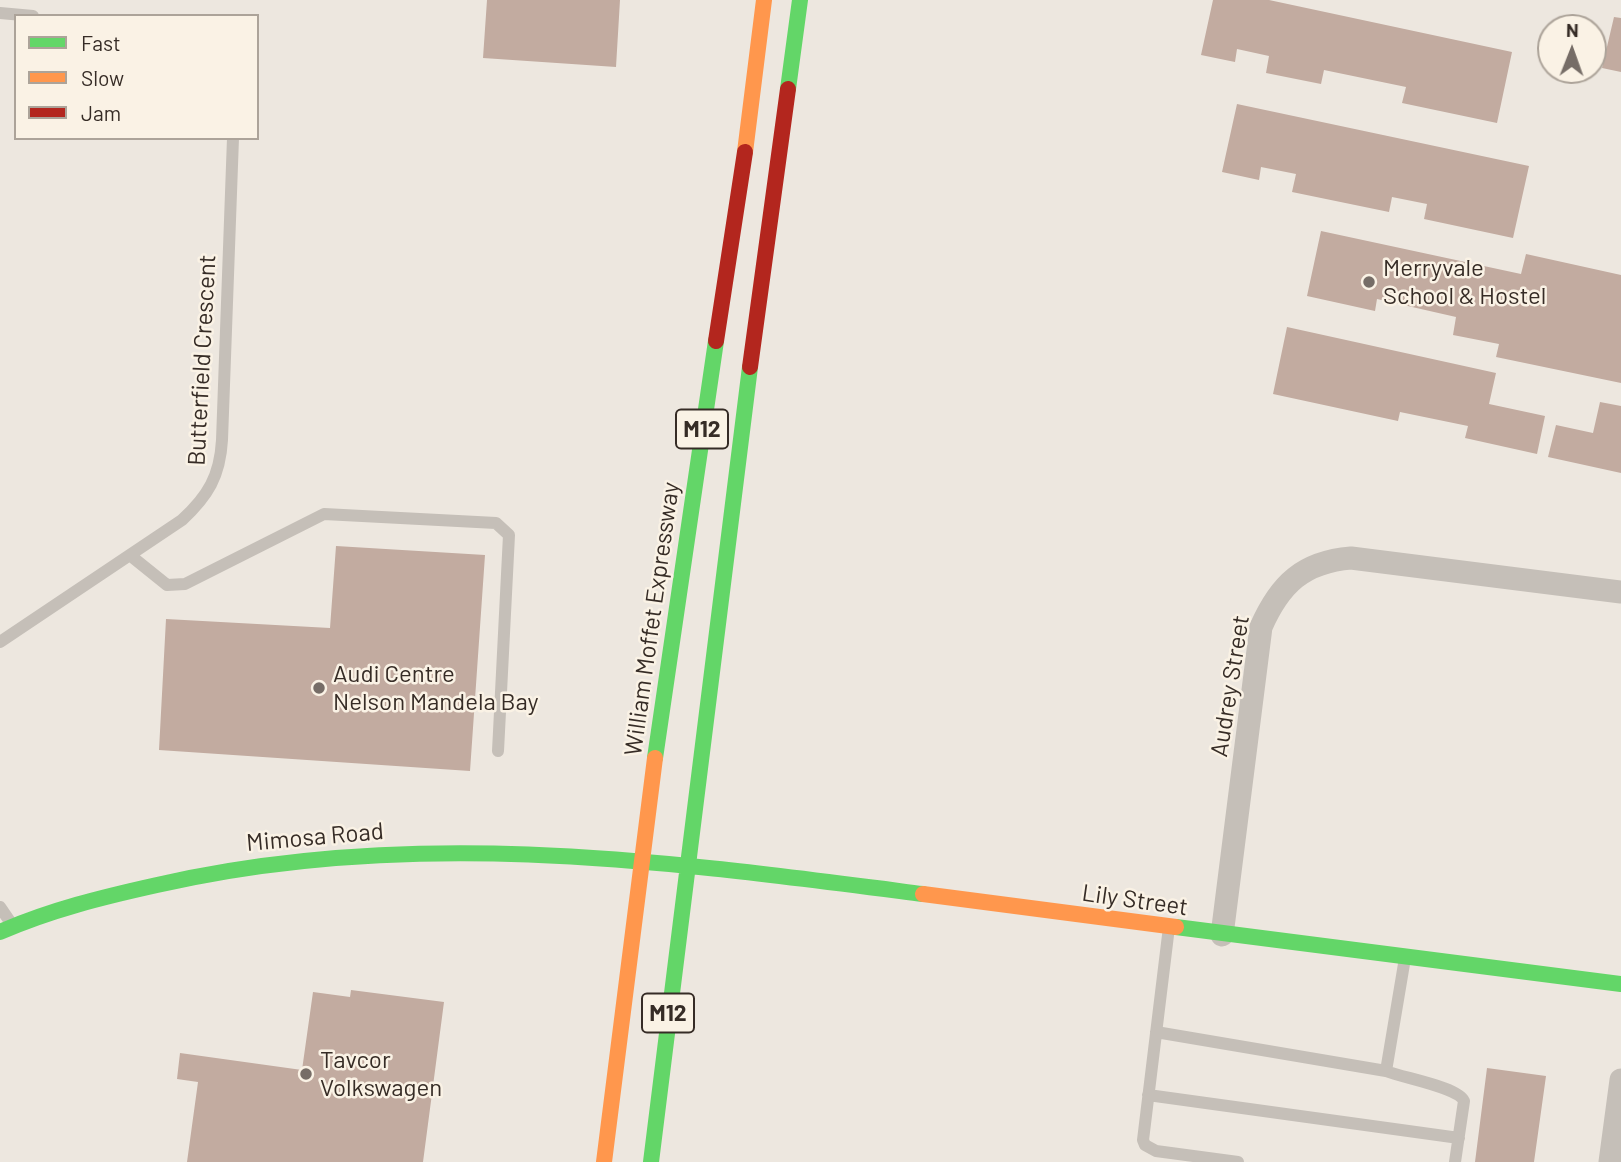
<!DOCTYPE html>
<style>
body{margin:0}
#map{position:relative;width:1621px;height:1162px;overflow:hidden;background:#ede7df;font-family:Barlow,sans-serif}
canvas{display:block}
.legend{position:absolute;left:14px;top:14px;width:245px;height:126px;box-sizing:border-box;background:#faf2e5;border:2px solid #aca399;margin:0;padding:9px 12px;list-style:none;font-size:21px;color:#362c26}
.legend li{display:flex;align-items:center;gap:14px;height:35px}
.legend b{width:35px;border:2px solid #aca399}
.north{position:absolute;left:1537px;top:14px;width:70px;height:70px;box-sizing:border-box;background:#faf2e5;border:2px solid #aca399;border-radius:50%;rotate:1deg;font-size:19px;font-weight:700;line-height:28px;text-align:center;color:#362c26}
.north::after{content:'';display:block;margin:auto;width:24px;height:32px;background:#766d67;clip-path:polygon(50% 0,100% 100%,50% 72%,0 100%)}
</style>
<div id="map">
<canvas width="1621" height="1162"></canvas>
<ul class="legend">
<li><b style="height:9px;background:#63d668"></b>Fast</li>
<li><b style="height:9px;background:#ff974d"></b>Slow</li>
<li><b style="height:9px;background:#b3261e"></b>Jam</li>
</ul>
<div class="north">N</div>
</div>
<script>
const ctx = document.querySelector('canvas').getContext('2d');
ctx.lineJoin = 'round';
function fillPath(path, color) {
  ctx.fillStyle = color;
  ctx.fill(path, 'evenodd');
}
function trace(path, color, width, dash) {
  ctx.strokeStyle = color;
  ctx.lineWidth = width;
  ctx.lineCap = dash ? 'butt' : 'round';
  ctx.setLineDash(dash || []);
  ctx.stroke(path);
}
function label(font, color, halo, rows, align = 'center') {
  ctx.font = font + ' Barlow,sans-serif';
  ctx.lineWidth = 5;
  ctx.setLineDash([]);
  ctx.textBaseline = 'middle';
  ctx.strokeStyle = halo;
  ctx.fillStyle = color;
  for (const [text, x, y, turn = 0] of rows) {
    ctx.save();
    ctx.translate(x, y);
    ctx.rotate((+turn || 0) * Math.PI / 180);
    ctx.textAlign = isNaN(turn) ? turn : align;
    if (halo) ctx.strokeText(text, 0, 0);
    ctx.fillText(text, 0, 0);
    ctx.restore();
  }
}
fillPath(new Path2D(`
 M487 0H620L616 67 483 58Z
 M1213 0H1269L1512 52 1497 123 1402 103 1406 87 1324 70 1321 84 1266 73 1269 56 1237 49 1235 62 1201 55Z
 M1614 17 1621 18V72L1602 68Z
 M1237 104 1529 166 1513 238 1424 219 1427 204 1392 197 1389 212 1292 192 1296 174 1261 167 1259 180 1222 172Z
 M1321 231 1521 274 1526 254 1621 275V383L1496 357 1499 344 1453 335 1456 317 1377 299 1375 311 1307 296Z
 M1287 327 1496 373 1489 404 1545 416 1537 454 1465 438 1468 426 1400 412 1398 421 1273 394Z
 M1600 402 1621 406V473L1548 457 1556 425 1593 433Z
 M336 546 485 555 470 771 159 750 166 619 330 628Z
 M351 990 444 1002 423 1162H187L198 1082 177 1079 180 1053 302 1070 313 992 350 997Z
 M1487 1068 1546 1076 1534 1162H1475Z`), '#c2aba0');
trace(new Path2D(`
 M0 13 33 16
 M131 556 167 585 185 584 324 514 496 523 509 535 498 751
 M0 642 182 520C208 496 220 476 222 440L233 138
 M0 907 13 926
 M1169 927 1143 1140 1145 1145 1156 1151 1238 1162
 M1156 1032 1386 1071C1403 1078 1458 1087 1464 1101L1455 1162
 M1386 1071 1405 958
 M1148 1095 1459 1138`), '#c5bfb8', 12);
trace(new Path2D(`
 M1222 935 1261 627C1280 584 1303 562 1351 558L1621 592
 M1610 1162 1621 1080`), '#c5bfb8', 23);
trace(new Path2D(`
 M788 89 800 0
 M655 758 716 341
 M1176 927 1621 984
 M0 932C50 910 103 897 157 885 414 826 665 861 923 894
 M651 1162 750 367`), '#63d668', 16);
trace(new Path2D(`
 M745 152 764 0
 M923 894 1176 927
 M604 1162 655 758`), '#ff974d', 16);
trace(new Path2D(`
 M716 341 745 152
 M750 367 788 89`), '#b3261e', 16);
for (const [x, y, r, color] of [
 [1369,282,7,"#766d67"],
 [319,688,7,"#766d67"],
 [306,1074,7,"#766d67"]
]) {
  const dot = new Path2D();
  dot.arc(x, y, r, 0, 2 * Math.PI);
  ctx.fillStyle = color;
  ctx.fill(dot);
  trace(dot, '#faf2e5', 2.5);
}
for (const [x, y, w] of [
 [702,429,52],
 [668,1013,52]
]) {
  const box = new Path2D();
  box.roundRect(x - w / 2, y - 19.5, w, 39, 5);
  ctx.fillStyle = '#faf2e5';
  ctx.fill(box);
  trace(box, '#362c26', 2);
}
label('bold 23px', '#362c26', null, [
 ["M12",702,429],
 ["M12",668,1013]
]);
label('24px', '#362c26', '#faf2e5', [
 ["Merryvale",1383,268],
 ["School & Hostel",1383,296],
 ["Audi Centre",333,674],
 ["Nelson Mandela Bay",333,702],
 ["Tavcor",320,1060],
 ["Volkswagen",320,1088]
], 'left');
label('24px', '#362c26', '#faf2e5', [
 ["Butterfield Crescent",202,360,-87],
 ["William Moffet Expressway",652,619,-82],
 ["Audrey Street",1230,686,-81],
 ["Mimosa Road",315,837,-5],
 ["Lily Street",1135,900,8]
]);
</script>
